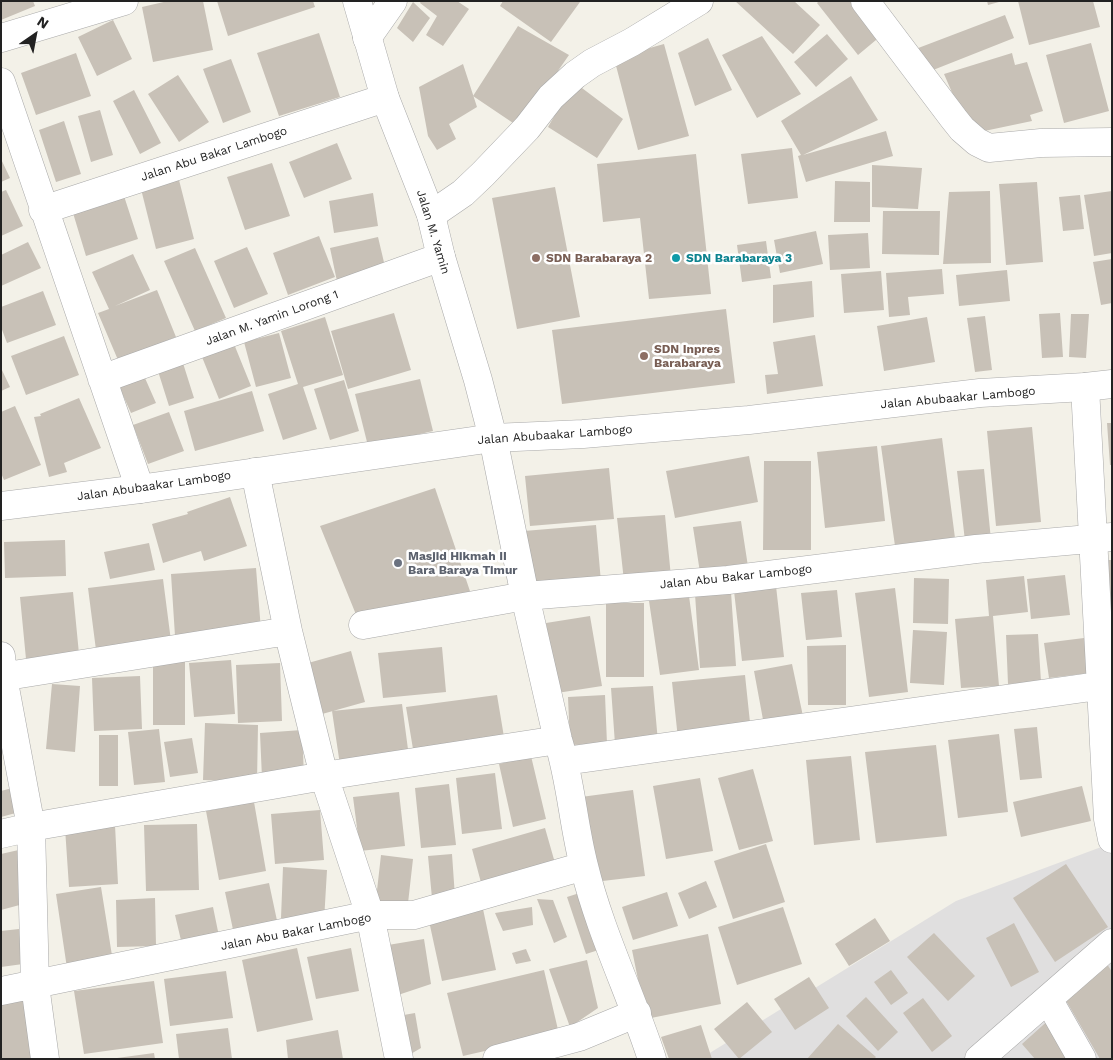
<!DOCTYPE html>
<style>
body{margin:0}
#map{position:relative;width:1113px;height:1060px;overflow:hidden;background:#f3f1e8;font-family:"Work Sans",sans-serif}
canvas{display:block}
.frame{position:absolute;inset:0;border:2px solid #222;pointer-events:none}
.north{position:absolute;left:10px;top:10px;width:50px;height:50px;-webkit-text-stroke:4px #fff;paint-order:stroke;rotate:33deg;font-size:14px;font-weight:700;line-height:20px;text-align:center;color:#222}
.north::after{content:'';display:block;margin:auto;width:18px;height:22px;background:#222;clip-path:polygon(50% 0,100% 100%,50% 72%,0 100%)}
</style>
<div id="map">
<canvas width="1113" height="1060"></canvas>
<div class="frame"></div>
<div class="north">N</div>
</div>
<script>
const ctx = document.querySelector('canvas').getContext('2d');
ctx.lineJoin = 'round';
function fillPath(path, color) {
  ctx.fillStyle = color;
  ctx.fill(path, 'evenodd');
}
function trace(path, color, width, dash) {
  ctx.strokeStyle = color;
  ctx.lineWidth = width;
  ctx.lineCap = dash ? 'butt' : 'round';
  ctx.setLineDash(dash || []);
  ctx.stroke(path);
}
function label(font, color, halo, rows, align = 'center') {
  ctx.font = font + ' "Work Sans",sans-serif';
  ctx.lineWidth = 5;
  ctx.setLineDash([]);
  ctx.textBaseline = 'middle';
  ctx.strokeStyle = halo;
  ctx.fillStyle = color;
  for (const [text, x, y, turn = 0] of rows) {
    ctx.save();
    ctx.translate(x, y);
    ctx.rotate((+turn || 0) * Math.PI / 180);
    ctx.textAlign = isNaN(turn) ? turn : align;
    if (halo) ctx.strokeText(text, 0, 0);
    ctx.fillText(text, 0, 0);
    ctx.restore();
  }
}
fillPath(new Path2D(`
 M1112 843V1059H700L956 901Z`), '#e0dfdf');
fillPath(new Path2D(`
 M1 1H33L35 6 1 20Z
 M168 1H203L213 50 153 62 142 7Z
 M217 1H313L315 7 228 36Z
 M421 1H457L469 9 443 46 426 35 437 16 420 3Z
 M503 1H578L580 2 551 42 500 6Z
 M735 1H794L820 25 793 54Z
 M819 1H854L882 35 858 55 817 3Z
 M987 1H999V2L988 5Z
 M1018 1H1093L1100 27 1029 45Z
 M413 2 430 18 413 42 397 28Z
 M1005 15 1014 38 923 74 913 50Z
 M113 20 132 59 97 76 78 37Z
 M518 26 569 55 519 127 473 96Z
 M319 33 340 97 279 116 257 53Z
 M827 34 848 59 816 87 794 62Z
 M762 36 801 94 757 118 722 55Z
 M708 38 732 90 695 106 678 53Z
 M1091 43 1109 111 1064 123 1046 55Z
 M664 44 689 136 638 150 614 58Z
 M76 53 91 96 36 115 21 73Z
 M1012 53 1015 65 1027 62 1043 111 1030 115 1032 121 970 134 944 74Z
 M231 59 251 112 223 123 203 69Z
 M463 64 477 107 449 124 456 139 437 150 428 136 419 87Z
 M178 75 209 122 179 142 148 94Z
 M851 76 878 120 803 155 886 131 893 156 806 182 798 156 801 155 781 121Z
 M574 82 623 119 597 158 548 127Z
 M134 90 161 143 140 154 113 101Z
 M100 110 113 155 91 162 78 116Z
 M64 121 81 174 56 182 39 130Z
 M337 143 352 179 304 198 289 162Z
 M792 148 798 198 748 204 741 154Z
 M696 154 711 294 649 299 640 218 603 222 597 164Z
 M1 159 10 178 1 182Z
 M272 163 290 216 245 230 227 177Z
 M872 165 922 168 918 209 872 207Z
 M179 180 194 239 156 249 141 189Z
 M835 181 870 182V222H834Z
 M1037 182 1043 262 1006 265 999 184Z
 M555 187 580 317 517 329 492 198Z
 M6 190 23 226 1 236V192Z
 M990 191 991 263 943 264 949 192Z
 M1112 191V253L1094 256 1084 195Z
 M373 193 378 226 334 233 329 201Z
 M1080 195 1084 229 1063 231 1059 197Z
 M124 196 138 239 86 256 73 213Z
 M883 211H940L939 255 882 254Z
 M816 231 823 264 780 273 774 240Z
 M868 233 870 268 830 270 828 235Z
 M319 236 335 277 288 295 273 253Z
 M378 237 387 275 338 286 330 248Z
 M766 241 771 278 742 282 737 245Z
 M28 242 41 268 1 286V255Z
 M247 247 268 294 234 308 214 261Z
 M195 248 226 318 195 331 164 261Z
 M133 254 150 290 115 306 157 290 176 337 118 360 98 313 109 309 92 272Z
 M1112 259V303L1101 305 1093 262Z
 M942 269 944 294 908 297 910 315 889 317 886 273Z
 M1007 270 1010 301 959 306 956 275Z
 M881 271 884 310 844 313 841 274Z
 M812 281 814 317 773 323V285Z
 M43 291 56 325 7 343 1 327V307Z
 M726 309 735 383 562 404 552 330Z
 M394 313 411 370 348 389 331 331Z
 M1060 313 1063 357 1042 358 1039 314Z
 M1071 314H1089L1086 358 1069 357Z
 M985 316 992 370 975 372 967 318Z
 M325 317 343 375 303 387 317 429 283 440 268 394 298 384 281 331Z
 M927 317 935 362 884 371 877 326Z
 M279 333 291 378 256 387 244 342Z
 M815 335 823 386 767 394 765 375 778 374 773 342Z
 M64 336 79 375 26 395 11 356Z
 M234 344 251 386 219 399 202 357Z
 M182 360 194 398 169 406 157 368Z
 M1 368 10 387 1 391Z
 M141 369 156 403 131 413 116 380Z
 M420 379 433 431 368 446 355 394Z
 M344 380 359 431 330 440 314 389Z
 M252 391 264 431 195 451 184 411Z
 M79 398 101 448 64 463 67 472 49 477 34 417 41 416 40 414Z
 M15 406 41 465 4 480 1 473V412Z
 M169 412 184 451 148 464 133 425Z
 M1107 423H1112V465H1110Z
 M1032 427 1041 522 996 526 987 431Z
 M942 438 955 538 895 546 881 446Z
 M877 446 885 521 825 528 817 452Z
 M749 456 758 502 675 518 666 471Z
 M764 461H811V550H763Z
 M609 468 614 519 530 526 525 476Z
 M984 469 991 540 965 541 957 471Z
 M435 488 473 600 357 617 320 526Z
 M230 497 247 546 204 561 201 551 163 563 152 524 188 514 187 512Z
 M665 515 671 577 624 581 617 518Z
 M741 521 749 573 701 579 693 527Z
 M596 525 601 582 535 587 524 531Z
 M65 540 66 576 5 578 4 542Z
 M149 543 155 570 110 579 104 552Z
 M1103 560H1112V605H1105Z
 M256 568 261 630 175 636 171 574Z
 M1065 575 1070 615 1031 619 1027 579Z
 M1024 576 1028 612 993 616 999 686 961 688 955 619 989 616 986 580Z
 M914 578 949 579 948 624 913 623Z
 M163 579 171 641 96 650 88 588Z
 M776 586 784 657 742 661 734 591Z
 M895 588 908 692 869 697 855 593Z
 M837 590 842 637 806 640 801 593Z
 M73 592 79 654 26 659 20 597Z
 M731 592 736 666 700 668 695 594Z
 M689 596 699 670 660 675 649 601Z
 M606 603H644V677H606Z
 M590 616 602 686 557 693 546 623Z
 M913 630 947 632 944 685 910 683Z
 M1038 634 1041 682 1008 684 1006 635Z
 M1092 637 1097 672 1049 678 1044 643Z
 M846 645V705H808L807 646Z
 M442 647 446 692 383 698 378 653Z
 M351 651 365 702 315 716 301 665Z
 M231 660 235 714 194 717 189 663Z
 M185 661V725H153V662Z
 M280 663 282 721 238 723 236 665Z
 M792 664 804 721 764 725 754 671Z
 M745 675 751 732 678 739 672 682Z
 M140 676 142 729 94 731 92 678Z
 M52 684 80 686 75 752 46 749Z
 M653 686 658 742 615 744 611 688Z
 M497 695 505 743 414 755 406 707Z
 M605 695 607 744 570 745 568 697Z
 M402 704 409 757 340 765 332 711Z
 M205 723 258 725 257 782 203 780Z
 M1037 727 1042 778 1020 780 1014 729Z
 M159 729 165 782 134 785 128 732Z
 M302 730 304 776 262 778 260 733Z
 M999 734 1008 812 958 818 948 740Z
 M99 735H118V786H99Z
 M192 738 198 773 170 777 164 742Z
 M936 745 947 836 876 843 865 752Z
 M531 756 546 819 513 827 499 764Z
 M851 756 860 840 814 845 806 760Z
 M753 769 773 841 739 850 718 778Z
 M495 773 502 829 462 834 456 778Z
 M700 778 713 851 666 859 653 786Z
 M449 784 456 845 421 848 415 788Z
 M1082 786 1091 821 1021 837 1013 802Z
 M16 787 23 811 1 817V791Z
 M633 790 645 876 594 882 581 797Z
 M399 792 405 846 360 851 353 797Z
 M254 802 266 871 219 880 206 811Z
 M320 810 324 860 275 864 271 814Z
 M197 824 199 890 146 891 144 825Z
 M115 825 118 884 69 887 65 828Z
 M545 828 557 870 483 890 472 849Z
 M766 844 785 902 733 919 714 861Z
 M23 849 27 903 1 910V854Z
 M452 854 455 897 432 898 428 856Z
 M381 855 413 859 407 912 375 908Z
 M1066 864 1108 927 1055 962 1013 898Z
 M283 867 327 870 324 921 281 918Z
 M706 881 717 907 689 919 678 893Z
 M269 883 279 930 235 939 225 892Z
 M101 887 114 968 68 975 56 894Z
 M589 890 608 947 586 954 567 897Z
 M667 892 678 926 633 940 622 907Z
 M155 898 156 946 117 947 116 900Z
 M537 899 553 900 567 937 554 943Z
 M213 907 221 946 184 953 175 915Z
 M532 907 533 925 503 931 495 913Z
 M783 907 802 964 737 985 718 927Z
 M483 909 496 970 442 981 429 921Z
 M875 918 890 941 849 966 835 944Z
 M1014 923 1039 972 1011 987 986 938Z
 M19 929 23 964 1 967V931Z
 M934 933 975 976 948 1001 907 957Z
 M708 934 721 1004 646 1019 632 950Z
 M424 939 431 984 398 995 382 946Z
 M297 948 313 1020 257 1032 242 960Z
 M351 948 359 991 316 999 307 957Z
 M526 949 531 961 516 964 512 953Z
 M1104 959 1112 972V1059H1100L1061 992Z
 M587 960 598 1008 570 1027 549 969Z
 M544 970 559 1034 463 1056 447 993Z
 M891 970 908 993 891 1005 874 982Z
 M226 971 233 1018 170 1026 164 979Z
 M809 977 829 1008 795 1030 774 999Z
 M154 981 163 1043 84 1054 74 991Z
 M31 993 40 1059H1V996Z
 M866 997 898 1032 878 1051 846 1016Z
 M923 998 952 1036 932 1052 903 1013Z
 M747 1002 772 1032 739 1059 714 1029Z
 M415 1013 421 1048 402 1059 398 1016Z
 M1052 1017 1067 1057 1065 1059H1035L1022 1044Z
 M838 1024 876 1057 874 1059H807Z
 M701 1025 712 1059H669L661 1037Z
 M228 1028 232 1059H179L176 1034Z
 M338 1030 343 1059H288L286 1040Z
 M154 1053 155 1059H117V1058Z`), '#c8c1b7');
const minor = new Path2D(`
 M865 1 954 119 962 129 977 142 989 148 1041 143 1112 142
 M1 38 124 1
 M367 38 393 1
 M1 82 140 489
 M43 210 385 98
 M431 215 463 193 483 174 527 128 551 97 575 75 592 63 632 42 699 1
 M102 379 441 257
 M1085 387 1108 819 1112 839
 M493 438 525 596 558 740C571 781 573 824 584 866 600 932 631 994 652 1059
 M255 472 288 631 324 776 370 915 399 1059
 M363 625 525 596 728 580 976 549 1112 537
 M1 656 3 677 31 827 35 985 45 1059
 M1 677 288 631
 M565 761 1112 684
 M1 834 31 827 324 776 558 740
 M1 991 370 915H414L584 866
 M1048 999 1082 1059
 M497 1059 579 1037 637 1013
 M979 1059 1112 943`);
const tertiary = new Path2D(`
 M357 1 385 98 431 215 441 257 478 380 493 438
 M1 506 140 489 493 438 583 434 749 420 980 393 1085 387 1112 384`);
trace(minor, '#a9a9a9', 29);
trace(tertiary, '#a9a9a9', 29);
trace(minor, '#fff', 28);
trace(tertiary, '#fff', 28);
for (const [x, y, r, color] of [
 [536,258,5,"#8d6e63"],
 [676,258,5,"#0f9aa8"],
 [644,356,5,"#8d6e63"],
 [398,563,5,"#6b7280"]
]) {
  const dot = new Path2D();
  dot.arc(x, y, r, 0, 2 * Math.PI);
  ctx.fillStyle = color;
  ctx.fill(dot);
  trace(dot, '#fff', 2);
}
label('12px', '#222', '#fff', [
 ["Jalan Abu Bakar Lambogo",214,154,-18],
 ["Jalan M. Yamin",433,232,73],
 ["Jalan M. Yamin Lorong 1",272,318,-20],
 ["Jalan Abubaakar Lambogo",958,398,-5],
 ["Jalan Abubaakar Lambogo",555,435,-4],
 ["Jalan Abubaakar Lambogo",154,486,-8],
 ["Jalan Abu Bakar Lambogo",736,577,-6],
 ["Jalan Abu Bakar Lambogo",296,932,-11]
]);
label('bold 12px', '#785e54', '#fff', [
 ["SDN Barabaraya 2",546,258],
 ["SDN Inpres",654,349],
 ["Barabaraya",654,363]
], 'left');
label('bold 12px', '#0d838f', '#fff', [
 ["SDN Barabaraya 3",686,258]
], 'left');
label('bold 12px', '#5b616d', '#fff', [
 ["Masjid Hikmah II",408,556],
 ["Bara Baraya Timur",408,570]
], 'left');
</script>
